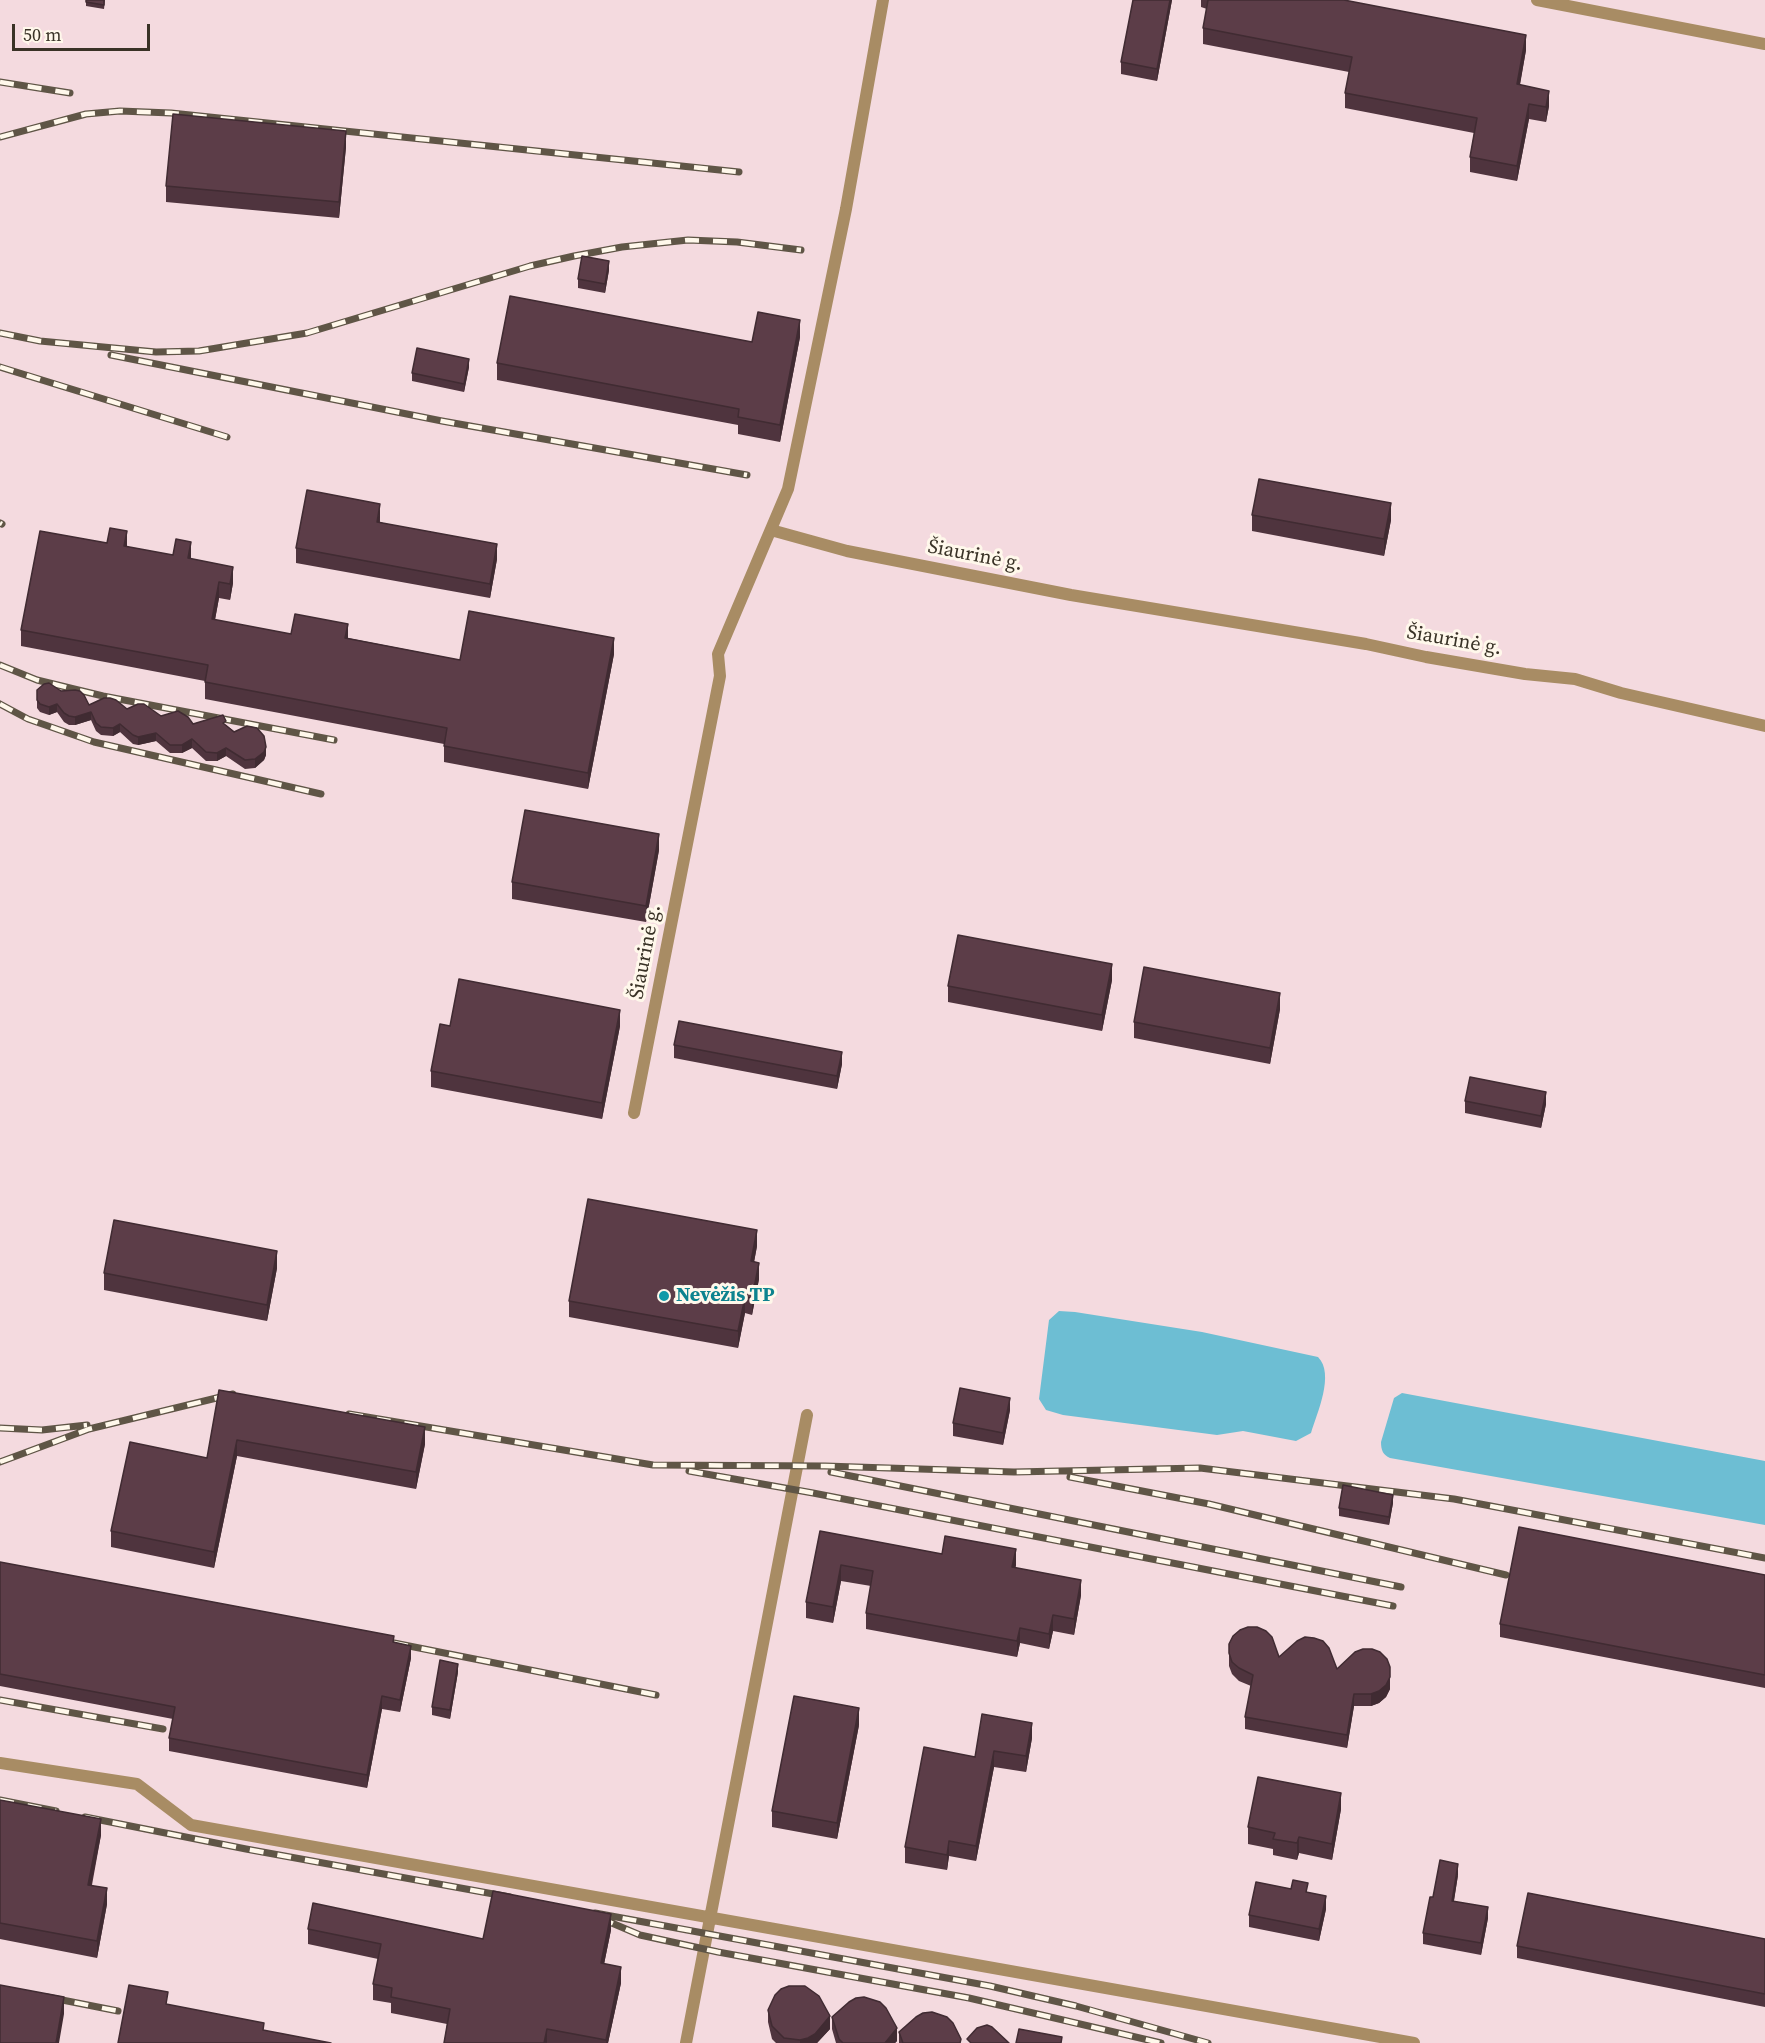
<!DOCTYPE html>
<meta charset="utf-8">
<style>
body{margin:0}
#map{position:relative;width:1765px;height:2043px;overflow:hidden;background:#fbe9c9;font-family:"Source Serif 4",serif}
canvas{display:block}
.scale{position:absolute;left:12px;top:24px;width:138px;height:27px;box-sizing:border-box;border:3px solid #393226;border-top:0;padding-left:8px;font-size:18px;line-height:21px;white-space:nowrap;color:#393226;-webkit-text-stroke:4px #fff8eb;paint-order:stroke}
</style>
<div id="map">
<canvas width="1765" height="2043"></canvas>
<div class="scale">50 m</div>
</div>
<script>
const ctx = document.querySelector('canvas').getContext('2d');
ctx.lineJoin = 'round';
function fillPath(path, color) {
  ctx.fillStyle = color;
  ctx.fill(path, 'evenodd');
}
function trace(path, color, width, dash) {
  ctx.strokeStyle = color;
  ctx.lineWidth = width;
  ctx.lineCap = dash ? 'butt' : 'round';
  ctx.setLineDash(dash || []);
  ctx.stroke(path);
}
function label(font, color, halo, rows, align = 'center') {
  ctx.font = font + ' "Source Serif 4",serif';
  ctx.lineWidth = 6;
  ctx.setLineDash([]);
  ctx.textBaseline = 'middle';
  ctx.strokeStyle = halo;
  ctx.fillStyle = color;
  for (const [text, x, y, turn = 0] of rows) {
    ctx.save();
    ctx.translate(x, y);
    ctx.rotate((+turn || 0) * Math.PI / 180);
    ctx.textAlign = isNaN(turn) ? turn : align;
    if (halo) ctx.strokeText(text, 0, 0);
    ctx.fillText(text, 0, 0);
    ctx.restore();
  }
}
fillPath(new Path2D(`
 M0 0H1765V2043H0Z`), '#f4dadf');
fillPath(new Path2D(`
 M1059 1311 1075 1312 1202 1332 1318 1357C1335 1374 1317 1413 1311 1433L1296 1441 1243 1431 1217 1435 1063 1415 1046 1410 1039 1399 1049 1320Z
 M1402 1393 1765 1461V1525L1390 1458C1383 1455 1381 1450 1381 1442L1394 1398Z`), '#6dbed3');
trace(new Path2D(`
 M1537 0 1765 44
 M771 530 847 551 1071 595 1366 644 1426 657 1525 674 1575 679 1621 693 1765 726
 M634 1113 720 676 718 654 788 489 846 209 883 0
 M0 1763 137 1784 191 1825 1414 2043
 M686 2043 807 1415`), '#a88c64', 12);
const rail = new Path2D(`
 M0 82 70 93
 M0 137 86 114 120 111 171 113 739 172
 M0 333 40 341 156 352 199 351 307 333 530 266 574 256 622 247 688 240 737 242 801 250
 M111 355 442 421 747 475
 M0 367 227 437
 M0 523 2 524
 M0 665 37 680 103 696 334 740
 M0 704 28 719 94 742 321 794
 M349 1414 653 1465 825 1466 1014 1472 1200 1468 1454 1499 1765 1558
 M0 1428 42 1430 87 1425
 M0 1462 89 1429 233 1394
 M689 1471 813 1493 1393 1606
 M831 1472 1401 1587
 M1070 1477 1209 1504 1506 1575
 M394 1643 656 1695
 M0 1700 163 1729
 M0 1800 56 1811
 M85 1817 246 1849 510 1897
 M595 1913 990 1986 1076 2006 1208 2043
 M600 1918 640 1935 718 1952 969 1998 1161 2043
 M47 1997 118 2011`);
trace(rail, '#5f5546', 7);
trace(rail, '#fff8eb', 4.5, [14]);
fillPath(new Path2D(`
 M86 0H105L104 9 86 6Z
 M1133 0H1172L1157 81 1121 74V62Z
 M1201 0H1344L1526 50 1520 85 1549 106 1546 122 1529 119 1517 181 1470 172V157L1474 133 1345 108V93L1349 72 1203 44V28L1207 9 1201 7Z
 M346 147 339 218 166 202V186Z
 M609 270 605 293 578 288V279Z
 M800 337 780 442 738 434V425L497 380V363Z
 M469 367 464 392 412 381V373Z
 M1252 515 1391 520 1384 556 1252 531Z
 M380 518V522L497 559 490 598 296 563V548Z
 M127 547 191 559 233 583 230 600 219 598 215 620 291 634 348 638 460 660 614 654 588 789 444 762V744L205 699V681L21 646V630Z
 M37 690 61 691 89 705 127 709 193 724 226 725 266 755 264 760 255 768 245 769 226 756 217 761H206L192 748 182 753H170L156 741 138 745 133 744 120 732 113 736 101 735 96 731 91 720 75 725H69L64 722 57 712 49 715 40 712 37 708Z
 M659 850 646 922 512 899V882Z
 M1112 980 1102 1031 948 1002V986Z
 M1280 1009 1270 1064 1134 1038V1022Z
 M450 1026H620L602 1119 431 1087V1071Z
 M674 1045 842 1064 837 1089 674 1058Z
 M1465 1101 1546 1104 1541 1128 1465 1113Z
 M757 1246 754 1262 759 1279 752 1315 745 1313 738 1348 569 1317V1301Z
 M277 1268 267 1321 104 1290V1273Z
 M219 1390 425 1444 416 1489 237 1456 214 1568 111 1547V1531L207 1458Z
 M1010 1410 1003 1445 953 1436V1423Z
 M1393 1503 1389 1525 1339 1516V1508Z
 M820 1531 942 1554 1016 1565 1015 1568 1081 1595 1074 1635 1053 1631 1049 1649 1020 1643 1017 1657 866 1629V1613L871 1586 841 1581 833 1623 806 1618V1602Z
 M0 1562 394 1642 411 1658 400 1712 382 1709 367 1788 169 1751V1738L173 1719 0 1686Z
 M1765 1575V1688L1500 1637V1624Z
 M1229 1644 1279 1657 1337 1669 1390 1689 1386 1697 1379 1703 1371 1706H1354L1347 1748 1245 1729V1717L1251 1686 1239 1681 1232 1674 1229 1666Z
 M458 1672 450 1719 432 1715V1707Z
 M859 1725 837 1839 772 1827V1811Z
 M1032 1738 1026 1772 994 1767 976 1861 949 1856 947 1870 905 1863V1847L975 1757Z
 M0 1800 101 1835 92 1885 107 1904 97 1958 0 1939Z
 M1341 1809 1332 1860 1299 1853 1297 1860 1273 1855V1849L1248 1844V1827Z
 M1458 1875 1454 1901 1488 1918 1481 1955 1423 1944V1933L1433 1897Z
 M1308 1892 1326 1909 1319 1941 1249 1927V1915Z
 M308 1929 483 1939 611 1930 604 1964 621 1983 608 2043H444L447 2024 391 2013V2003L373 2000V1984L378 1959 308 1944Z
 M1765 1939V2007L1517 1958V1946Z
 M768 2010 830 2029 817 2043H776L772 2039 768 2022Z
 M832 2017 897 2041 895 2043H836L832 2029Z
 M899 2032 961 2043H899Z`), '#4f343e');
fillPath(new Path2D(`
 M1170 0H1172L1157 81V69Z
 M1526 35V50L1517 100V84Z
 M1549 91V106L1546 122V107Z
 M1529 104V119L1517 181V166Z
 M346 131V147L339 218V202Z
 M609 261V270L605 293V284Z
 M800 320V337L780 442V425Z
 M469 359V367L464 392V384Z
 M1391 503V520L1384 556V539Z
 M380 504V518L377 536V522Z
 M127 531V547L124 546Z
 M191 542V558L188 575V558Z
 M497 544V559L490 598V584Z
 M233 567V583L230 600V584Z
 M219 582V598L212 635V619Z
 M348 624V640L345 638Z
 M614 638V654L588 789V773Z
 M57 704V712L49 715V707Z
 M91 712V720L75 725V717Z
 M120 724V732L113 736V728Z
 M156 733V741L138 745V737Z
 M192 739V748L182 753V745Z
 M266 747V755L264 760 255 768V759Z
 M226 748V756L217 761V753Z
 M659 834V850L646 922V906Z
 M1112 964V980L1102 1031V1015Z
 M1280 993V1009L1270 1064V1048Z
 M620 1010V1026L602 1119V1103Z
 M842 1052V1064L837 1089V1076Z
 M1546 1092V1104L1541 1128V1116Z
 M757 1230V1246L751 1278V1261Z
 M277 1251V1268L267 1321V1305Z
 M759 1263V1279L752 1315V1298Z
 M745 1297V1313L738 1348V1331Z
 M1010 1398V1410L1003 1445V1433Z
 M425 1427V1444L416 1489V1472Z
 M237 1440V1456L214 1568V1552Z
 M1393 1495V1503L1389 1525V1517Z
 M1016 1549V1565L1012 1583V1567Z
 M841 1565V1581L833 1623V1607Z
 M1081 1580V1595L1074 1635V1619Z
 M1053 1615V1631L1049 1649V1634Z
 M1020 1628V1643L1017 1657V1641Z
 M411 1646V1658L400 1712V1700Z
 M458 1664V1672L450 1719V1710Z
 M1390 1667V1689L1386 1697 1379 1703 1371 1706V1694Z
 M1354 1694V1706L1347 1748V1735Z
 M382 1696V1709L367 1788V1775Z
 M859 1708V1725L837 1839V1823Z
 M1032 1723V1738L1026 1772V1756Z
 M994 1751V1767L976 1861V1846Z
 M1341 1793V1809L1332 1860V1844Z
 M101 1819V1835L88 1901V1885Z
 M1299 1837V1853L1297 1860V1843Z
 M949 1841V1856L947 1870V1855Z
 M1458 1864V1875L1452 1912V1901Z
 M107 1888V1904L97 1958V1941Z
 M1326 1896V1909L1319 1941V1929Z
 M1488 1907V1918L1481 1955V1943Z
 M611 1914V1930L601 1979V1963Z
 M621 1967V1983L608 2043H606Z
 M64 1997V2014L59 2043H56Z
 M830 2016V2029L817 2043H800V2040Z
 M897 2028V2041L895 2043H885Z
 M547 2029V2043H544Z`), '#402b32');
const building = new Path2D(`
 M86 0H104V5L86 2Z
 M1133 0H1170L1157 69 1121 62Z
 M1208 0H1344L1526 35 1517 84 1549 91 1546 107 1529 104 1517 166 1470 157 1477 118 1345 93 1352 57 1203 28Z
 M173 114 346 131 339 202 166 186Z
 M582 256 609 261 605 284 578 279Z
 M510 296 752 342 758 312 800 320 780 425 738 417 739 409 497 363Z
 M417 348 469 359 464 384 412 373Z
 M1259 479 1391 503 1384 539 1252 515Z
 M307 490 380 504 377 522 497 544 490 584 296 548Z
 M110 528 127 531 124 546 173 555 176 539 191 542 188 558 233 567 230 584 219 582 212 619 291 634 295 614 348 624 345 638 460 660 469 611 614 638 588 773 444 746 447 728 205 682 208 665 21 630 40 531 107 543Z
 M49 683 61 691 75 690 80 691 84 695 89 705 104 698H110L116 700 127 709 138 704H144L161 716 178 711 188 717 193 724 223 715 226 721 223 723 234 732 247 726 257 728 264 736 266 747 264 752 255 759 245 760 226 748 217 753 206 752 192 739 182 745H170L156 733 138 737 133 735 120 724 113 728 101 727 96 723 91 712 75 717 69 716 64 713 57 704 49 707 40 704 37 700V690L44 684Z
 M525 810 659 834 646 906 512 882Z
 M958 935 1112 964 1102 1015 948 986Z
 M1144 967 1280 993 1270 1048 1134 1022Z
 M459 979 620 1010 602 1103 431 1071 440 1024 450 1026Z
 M679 1021 842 1052 837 1076 674 1045Z
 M1470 1077 1546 1092 1541 1116 1465 1101Z
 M588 1199 757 1230 751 1261 759 1263 752 1298 745 1297 738 1331 569 1301Z
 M114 1220 277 1251 267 1305 104 1273Z
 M960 1388 1010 1398 1003 1433 953 1423Z
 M219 1390 425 1427 416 1472 237 1440 214 1552 111 1531 130 1442 207 1458Z
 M1343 1485 1393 1495 1389 1517 1339 1508Z
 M1519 1527 1765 1575V1675L1500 1624Z
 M820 1531 942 1554 945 1536 1016 1549 1012 1567 1081 1580 1074 1619 1053 1615 1049 1634 1020 1628 1017 1641 866 1613 873 1571 841 1565 833 1607 806 1602Z
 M0 1562 394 1636 393 1642 411 1646 400 1700 382 1696 367 1775 169 1738 175 1707 0 1674Z
 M1248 1627H1257L1266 1631 1272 1637 1279 1657 1297 1641 1305 1637 1314 1638 1323 1641 1329 1648 1337 1669 1355 1652 1363 1649H1372L1380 1652 1387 1659 1390 1667V1677L1386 1685 1379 1691 1371 1694H1354L1347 1735 1245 1717 1253 1675 1239 1668 1232 1662 1229 1653V1644L1233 1636 1240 1630Z
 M440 1660 458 1664 450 1710 432 1707Z
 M794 1696 859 1708 837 1823 772 1811Z
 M982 1714 1032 1723 1026 1756 994 1751 976 1846 949 1841 947 1855 905 1847 924 1747 975 1757Z
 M1258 1777 1341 1793 1332 1844 1299 1837 1297 1843 1273 1839 1275 1833 1248 1827Z
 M0 1800 101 1819 88 1885 107 1888 97 1941 0 1923Z
 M1440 1860 1458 1864 1452 1901 1488 1907 1481 1943 1423 1933 1430 1897H1433Z
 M1293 1880 1308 1883 1306 1892 1326 1896 1319 1929 1249 1915 1256 1882 1291 1889Z
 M493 1891 611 1914 601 1963 621 1967 606 2040 547 2029 544 2043H444L450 2009 391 1997 392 1988 373 1984 381 1944 308 1929 313 1903 483 1939Z
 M1528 1893 1765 1939V1994L1517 1946Z
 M0 1985 64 1997 56 2043H0Z
 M129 1985 168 1992 166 2004 264 2023 263 2030 331 2043H118Z
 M789 1986H805L819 1996 830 2016 815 2034 808 2038 800 2040 784 2038 772 2026 768 2010 775 1995 781 1989Z
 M864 1997 880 2002 886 2008 897 2028 885 2043H843L839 2039 832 2017 849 2002 856 1998Z
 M932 2012 947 2017 953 2023 961 2039 960 2043H903L899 2032 916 2017 923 2013Z
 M987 2025 992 2027 1009 2043H971L967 2039 977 2028Z
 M1019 2029 1062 2037 1061 2043H1016Z`);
fillPath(building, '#5c3d48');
trace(building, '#402b32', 1.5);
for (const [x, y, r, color] of [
 [664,1296,6,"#0f9aa8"]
]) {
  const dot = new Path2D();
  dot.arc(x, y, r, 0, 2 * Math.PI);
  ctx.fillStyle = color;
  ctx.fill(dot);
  trace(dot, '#fff8eb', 2);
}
label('20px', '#393226', '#fff8eb', [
 ["Šiaurinė g.",975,556,11],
 ["Šiaurinė g.",1454,641,10],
 ["Šiaurinė g.",646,952,-79]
]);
label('bold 20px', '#0d838f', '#fff8eb', [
 ["Nevėžis TP",676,1296]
], 'left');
</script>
